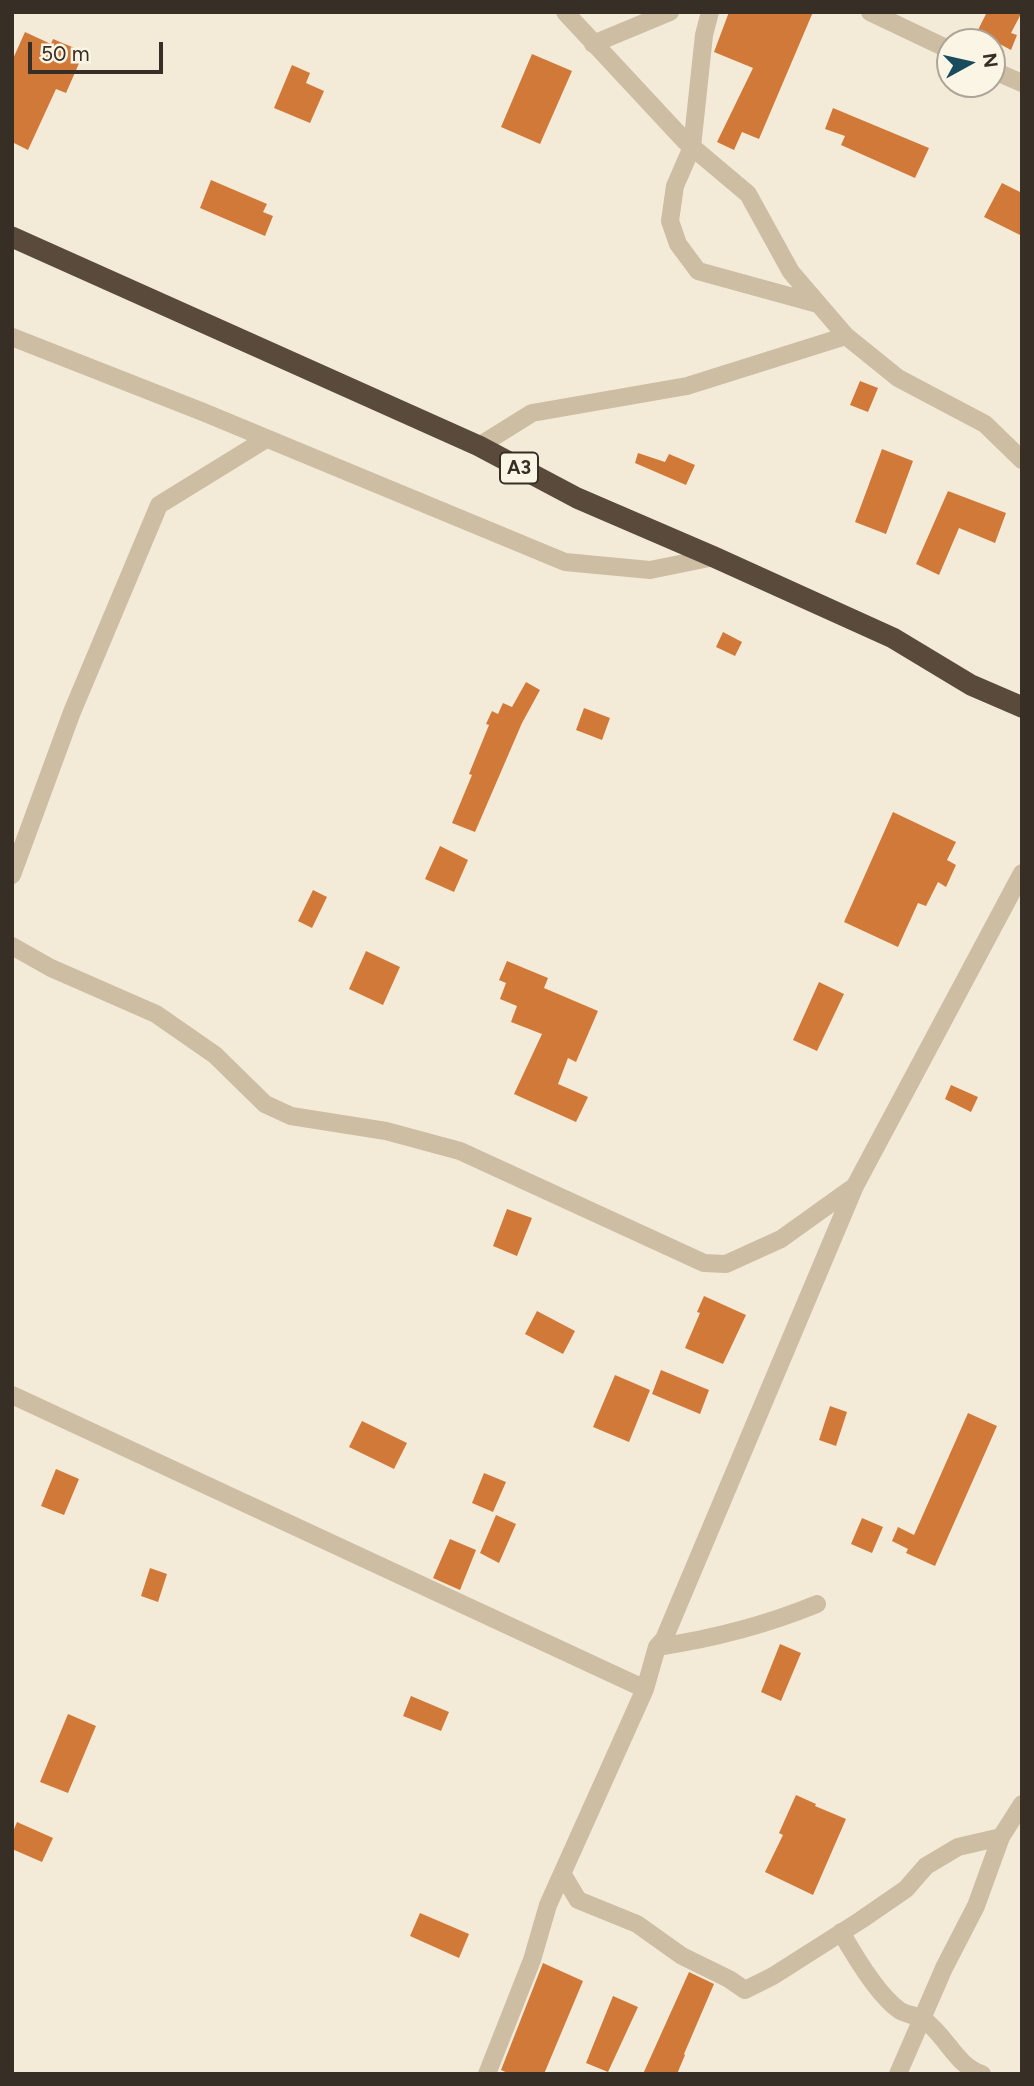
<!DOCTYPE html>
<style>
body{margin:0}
#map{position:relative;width:1034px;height:2086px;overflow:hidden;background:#f3ebd8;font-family:Figtree,sans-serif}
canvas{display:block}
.frame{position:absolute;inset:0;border:14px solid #372e26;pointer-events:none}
.north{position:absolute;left:936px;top:28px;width:70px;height:70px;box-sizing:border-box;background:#fbf5e5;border:2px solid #ada599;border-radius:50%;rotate:82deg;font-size:19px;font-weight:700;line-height:28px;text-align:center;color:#372e26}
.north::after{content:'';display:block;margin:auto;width:24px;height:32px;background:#184b5c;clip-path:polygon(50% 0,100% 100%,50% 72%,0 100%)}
.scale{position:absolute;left:28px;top:42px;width:135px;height:32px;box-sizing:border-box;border:4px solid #372e26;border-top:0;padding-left:9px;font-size:21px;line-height:24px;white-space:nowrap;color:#372e26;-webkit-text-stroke:5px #fbf5e5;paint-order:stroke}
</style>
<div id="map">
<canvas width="1034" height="2086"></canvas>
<div class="frame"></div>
<div class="north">N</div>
<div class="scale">50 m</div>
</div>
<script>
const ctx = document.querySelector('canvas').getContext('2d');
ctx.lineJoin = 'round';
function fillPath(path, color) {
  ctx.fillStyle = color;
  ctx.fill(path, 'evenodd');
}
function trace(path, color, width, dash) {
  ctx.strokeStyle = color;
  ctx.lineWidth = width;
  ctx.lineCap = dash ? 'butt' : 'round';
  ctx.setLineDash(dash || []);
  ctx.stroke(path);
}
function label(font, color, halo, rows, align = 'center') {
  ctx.font = font + ' Figtree,sans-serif';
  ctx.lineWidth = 5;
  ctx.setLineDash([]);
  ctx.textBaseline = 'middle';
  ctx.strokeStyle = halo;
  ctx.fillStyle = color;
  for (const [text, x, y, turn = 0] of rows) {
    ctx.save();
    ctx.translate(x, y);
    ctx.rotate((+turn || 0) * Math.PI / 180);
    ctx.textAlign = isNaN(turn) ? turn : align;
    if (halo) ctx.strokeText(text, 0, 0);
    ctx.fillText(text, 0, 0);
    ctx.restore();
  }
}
fillPath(new Path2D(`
 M729 12H813L759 139 742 132 734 150 717 142 753 68 714 52Z
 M987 12H1022L1011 33 1017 35 1011 50 977 32Z
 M25 32 51 44 53 39 84 52 66 93 56 89 28 150 12 142V61Z
 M532 54 572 71 540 144 501 127Z
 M292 65 310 73 306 83 324 91 310 123 274 108Z
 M833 108 929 148 915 178 841 145 845 136 825 129Z
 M211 180 267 204 263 212 273 216 265 236 200 208Z
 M1002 183 1022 193V236L984 217Z
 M860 381 878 388 868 412 850 405Z
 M882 449 913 461 886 534 855 522Z
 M638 453 665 462 669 454 695 465 686 485 635 463Z
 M948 491 1006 513 995 543 959 528 939 575 916 564Z
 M723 632 742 642 735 656 716 647Z
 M526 682 540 690 522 723 475 832 452 823 472 775 469 774 489 725 486 724 492 711 498 714 503 703 512 707Z
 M584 708 610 718 602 740 576 730Z
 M893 812 956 842 947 860 956 865 946 887 938 882 926 906 918 903 898 947 844 922Z
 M440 846 468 860 454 892 425 879Z
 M313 890 327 897 312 928 298 921Z
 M366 951 400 967 383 1005 349 989Z
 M507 961 548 978 544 988 598 1011 576 1062 568 1058 558 1084 588 1097 576 1122 514 1094 542 1034 511 1022 517 1006 500 999 506 983 499 980Z
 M819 982 844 994 817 1051 793 1040Z
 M951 1085 978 1097 971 1112 945 1099Z
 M507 1209 532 1218 517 1256 493 1246Z
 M704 1296 746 1315 723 1364 685 1348 700 1313 697 1312Z
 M537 1311 575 1331 563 1354 525 1334Z
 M661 1370 709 1390 700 1414 652 1394Z
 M615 1375 650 1390 629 1442 593 1427Z
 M830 1406 847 1412 836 1446 819 1440Z
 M968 1413 997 1426 935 1566 906 1553 908 1549 892 1541 898 1527 914 1535Z
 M362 1421 407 1443 394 1469 349 1447Z
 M56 1469 79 1479 64 1515 41 1506Z
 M484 1473 506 1482 493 1512 472 1503Z
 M496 1515 516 1524 499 1563 480 1553Z
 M862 1518 883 1527 872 1553 851 1544Z
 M450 1539 476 1550 460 1590 433 1578Z
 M150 1568 167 1574 158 1602 141 1596Z
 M780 1644 801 1653 781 1701 761 1692Z
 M411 1696 449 1712 441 1731 403 1716Z
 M68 1714 96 1726 68 1793 40 1782Z
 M796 1795 816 1804 815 1806 846 1819 813 1895 765 1872 783 1835 779 1833Z
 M17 1822 53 1838 42 1862 12 1849V1834Z
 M420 1913 469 1934 459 1958 410 1936Z
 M543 1963 583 1981 544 2074H510L501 2070Z
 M689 1972 714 1984 684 2054 685 2055 677 2074H643Z
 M613 1996 638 2007 608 2072 586 2063Z`), '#d17939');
trace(new Path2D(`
 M565 12 685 141 748 194 791 272 846 336 898 378 985 424 1022 460
 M710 12 704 35 692 147 675 186 670 221 678 244 698 271 818 304
 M870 12 950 50
 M593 44 670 12
 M992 70 1022 83
 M12 337 203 412 565 562 650 570 714 557
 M479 446 532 413 687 386 846 336
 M12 875 72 712 159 505 266 439
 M12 946 51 968 156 1014 215 1055 265 1104 291 1116 386 1131 460 1151 704 1263 726 1264 781 1239 855 1186
 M12 1395 645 1689
 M657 1647C711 1639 766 1625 817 1604
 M563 1875 578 1900 637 1924 682 1956 729 1979 745 1990 773 1976 861 1920 906 1889 926 1866 958 1847 1001 1837
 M841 1932C854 1955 878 1995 899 2010 906 2015 917 2015 924 2020 946 2035 956 2066 982 2074
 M487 2074 532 1960 548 1905 645 1689 657 1647 664 1639 855 1186 1022 873
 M898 2074 944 1968 976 1906 1001 1837 1022 1804`), '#ccbda3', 18);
trace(new Path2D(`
 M12 237 479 446 577 498 714 557 893 638 971 685 1022 707`), '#594a3c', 21);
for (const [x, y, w] of [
 [519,468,38]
]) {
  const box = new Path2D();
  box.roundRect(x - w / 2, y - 15.5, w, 31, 5);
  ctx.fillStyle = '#fbf5e5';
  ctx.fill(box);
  trace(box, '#372e26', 2);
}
label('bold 19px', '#372e26', null, [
 ["A3",519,468]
]);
</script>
